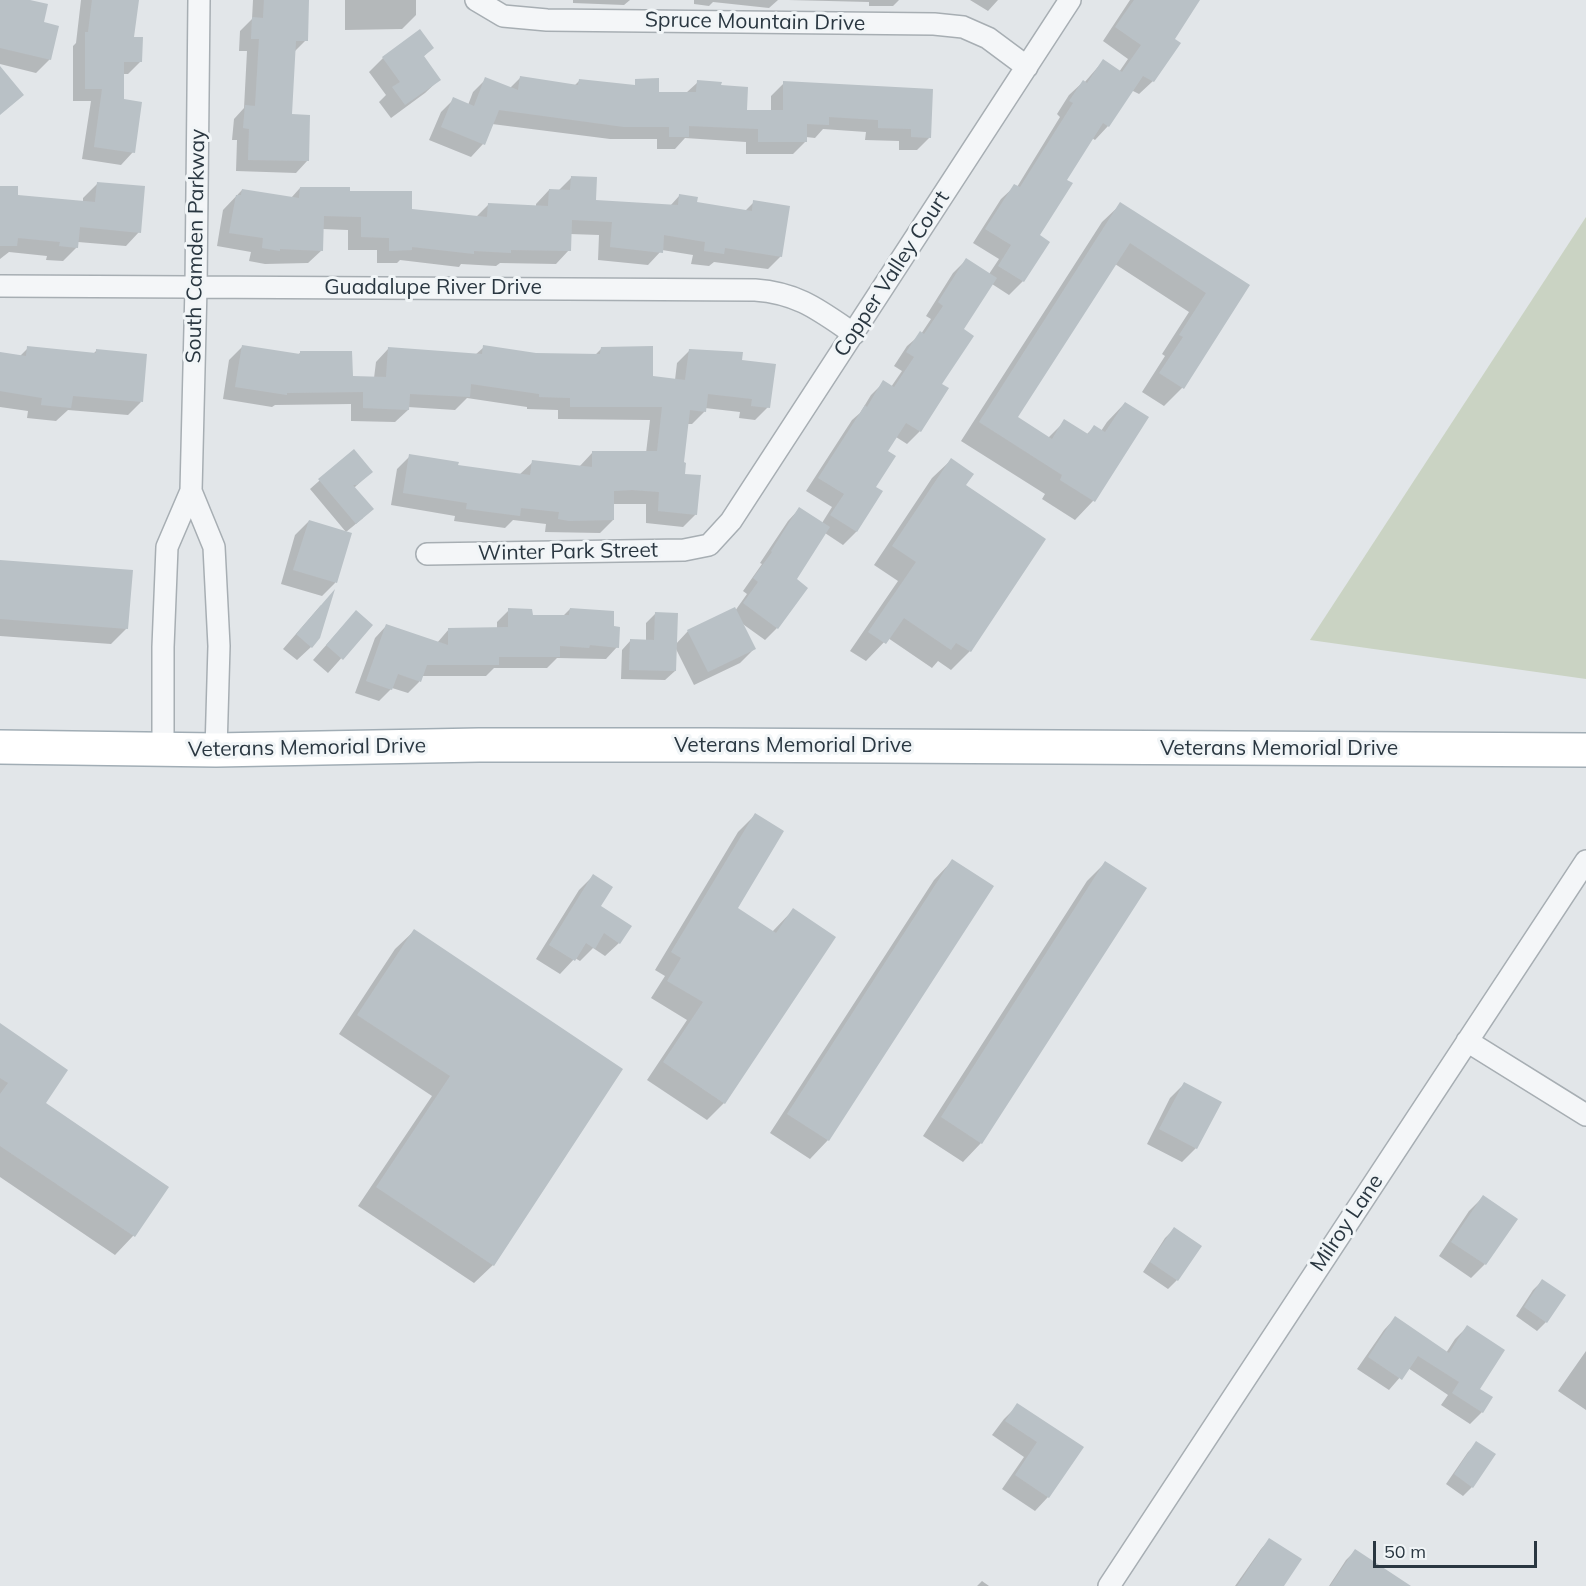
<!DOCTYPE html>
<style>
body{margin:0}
#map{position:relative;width:1586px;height:1586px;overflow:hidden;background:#e2e6e9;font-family:Mulish,sans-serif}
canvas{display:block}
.scale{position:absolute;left:1373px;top:1541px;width:164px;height:27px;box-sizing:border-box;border:3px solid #2a3741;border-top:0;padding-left:8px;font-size:18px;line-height:21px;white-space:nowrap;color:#2a3741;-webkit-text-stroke:4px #f1f5f7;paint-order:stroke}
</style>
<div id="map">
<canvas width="1586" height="1586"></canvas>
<div class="scale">50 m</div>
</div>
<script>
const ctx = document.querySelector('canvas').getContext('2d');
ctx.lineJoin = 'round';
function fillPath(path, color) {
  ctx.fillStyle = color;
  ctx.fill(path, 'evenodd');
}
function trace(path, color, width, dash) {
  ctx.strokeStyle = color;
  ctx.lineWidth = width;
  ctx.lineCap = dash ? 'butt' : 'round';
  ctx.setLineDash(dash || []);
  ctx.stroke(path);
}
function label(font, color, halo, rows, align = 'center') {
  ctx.font = font + ' Mulish,sans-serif';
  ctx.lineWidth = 6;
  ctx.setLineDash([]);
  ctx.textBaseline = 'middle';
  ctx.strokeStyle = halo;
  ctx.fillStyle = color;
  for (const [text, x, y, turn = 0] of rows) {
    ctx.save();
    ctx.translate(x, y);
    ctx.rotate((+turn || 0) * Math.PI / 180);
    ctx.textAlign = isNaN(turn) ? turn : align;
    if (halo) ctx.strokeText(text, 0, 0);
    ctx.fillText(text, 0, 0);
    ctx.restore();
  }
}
fillPath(new Path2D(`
 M1586 217V679L1310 640Z`), '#cad3c3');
fillPath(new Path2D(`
 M0 0H28L42 23 50 59 36 73 0 64Z
 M81 0H137L133 38 141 61 128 74H122V100L133 152 121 165 82 159 91 101H73V46L76 43Z
 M253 0H308L306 40 293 53 291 116 308 160 296 173 236 171 237 140H232L234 119 244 108 247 51H239L240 31 252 19Z
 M345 0H416V15L402 29 345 30Z
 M573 0H630L624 5 573 3Z
 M694 0H778L769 8 713 2 709 6 694 4Z
 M788 0H899L893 6H869V2Z
 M970 0H998L988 11Z
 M1130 0H1198L1173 40 1153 81 1139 94 1131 90 1108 126 1095 140 1092 138 1065 180 1038 236 1023 281 1009 295 992 284 962 330 940 384 947 388 920 431 907 444 896 437 886 452 874 488 881 492 856 532 843 545 825 533 795 580 777 628 765 640 740 622 754 649 740 663 694 685 675 647V671L665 680 621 679 622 650 631 640 646 641V623L655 614 675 645 688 631 735 611 747 594 743 591 762 564 760 563 788 521 799 509 822 523 832 507 806 491 852 420 860 413 871 395 884 382 891 387 902 371 894 366 907 346 921 334 931 319 926 316 953 273 966 260 989 274 999 259 973 243 1001 199 1015 186 1017 187 1060 117 1057 114 1069 95 1083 82 1084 83 1103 61 1119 72 1128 59 1103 41Z
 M432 48 423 57 439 80 425 93 391 118 379 102 386 95 369 72 383 58Z
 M520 78 574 86 580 80 631 112 686 93 698 82 720 87 745 112H771V96L784 83 931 90 930 137 917 150H899V141L865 140 866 132 823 129 815 138 806 137V141L793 154H746V142L685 138 675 149H657V139H610L492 124 483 144 471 157 429 140 441 112 454 99 468 105 473 92 486 79 509 89Z
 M571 178 595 201 670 206 680 195 695 203 745 211 754 202 781 256 768 269 714 262 709 266 691 264 693 255 662 250 648 265 598 260 599 235 570 234 569 250 556 264 500 263 496 266 461 264 459 267 400 260 397 263H377V250H348V230L322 229V250L308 263 265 264 249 261 251 252 217 246 223 210 242 190 291 198 300 188 348 192 411 210 476 217 489 204 536 207V204L549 190 558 191Z
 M97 184 139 232 126 246 78 242 77 247 63 261 46 260 47 256 9 252 0 259V187L17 196 83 203V198Z
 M1121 204 1248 286 1182 388 1164 406 1142 392 1165 356 1162 354 1189 312 1115 264 1016 417 1048 438 1065 421 1086 435 1094 427 1101 431 1107 422 1125 403 1147 417 1093 501 1075 520 1042 499 1045 494 961 441 1102 222Z
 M242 347 297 355 300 353 351 378H374L376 362 388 349 475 355 484 347 536 354 595 355 601 349 651 378 675 380 677 363 690 350 741 362 768 407 755 420 739 418 740 412 705 408V411L692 424H687L682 464 683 475 696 514 683 527 646 523V504H613V520L600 533 545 532 546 524 513 520 505 528 454 521 455 516 391 505 397 469 410 456 456 467 519 475 533 462 579 467 592 453H646L650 420 558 419V410L527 409V407L467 398 455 410 408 407V410L395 422 351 421V404L275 405 272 407 223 399 229 360Z
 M28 348 93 354 97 350 141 402 128 415 68 410 56 421 27 418 28 411 0 407V354L19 357Z
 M353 451 371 472 354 488 363 518 346 532 310 489Z
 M951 460 964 486 1044 540 970 651 951 670 938 661 932 668 888 638 866 661 850 651 898 581 874 565 932 478Z
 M309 521 350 534 335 583 322 596 281 584 295 535Z
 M0 561 127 628 111 644 0 636Z
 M321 605 311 647 297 660 283 649Z
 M570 609 612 628 617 647 606 659 557 658 547 668H494L486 676H421L419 682 408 693 392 688 379 701 355 693 375 638 386 626 437 643 449 629H497V622L509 610 531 616H563Z
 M371 625 328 673 313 660 343 626Z
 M755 815 736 909 772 932 793 910 724 1103 707 1120 647 1080 687 1020 651 998 665 976 655 970 738 832Z
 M952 861 828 1140 810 1159 770 1133 934 880Z
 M1105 863 981 1143 963 1162 923 1136 1087 881Z
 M593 876 598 907 619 943 605 956 593 948 580 961 575 958 560 974 536 959 579 890Z
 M414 931 621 1070 493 1265 474 1283 358 1206 432 1096 339 1034 395 949Z
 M0 1025 44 1103 167 1187 133 1236 115 1255 0 1177Z
 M1184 1084 1196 1148 1182 1162 1147 1144 1170 1098Z
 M1483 1197 1485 1264 1471 1278 1439 1256 1469 1211Z
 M1174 1229 1177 1280 1168 1289 1143 1272 1165 1238Z
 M1542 1281 1546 1322 1537 1331 1516 1316 1533 1290Z
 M1395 1318 1446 1353 1455 1339 1467 1327 1482 1412 1470 1424 1441 1405 1448 1395 1408 1368 1389 1390 1357 1369 1384 1330Z
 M1586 1351V1410L1558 1391Z
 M1018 1405 1082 1448 1048 1497 1035 1511 1002 1489 1024 1457 992 1435 1004 1419Z
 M1477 1443 1472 1487 1463 1496 1446 1484 1468 1452Z
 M1269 1540 1282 1586H1235L1261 1549Z
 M1355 1551 1402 1586H1329L1346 1560Z
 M982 1581 989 1586H977Z`), '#0003');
fillPath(new Path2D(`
 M0 0H30L48 4 44 22 59 26 51 60 0 48Z
 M92 0H139L134 37H143L142 62H124V99L142 102 135 153 94 147 102 89H85V32H88Z
 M264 0H309L308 41H296L292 114 310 115 309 161 248 160 249 129 243 128 245 105 255 106 259 39H251L252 17 263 18Z
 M1134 0H1200L1175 39 1181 43 1154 82 1143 76 1109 127 1103 123 1067 180 1073 183 1040 235 1050 242 1024 282 998 266 1011 245 985 229 1014 184 1020 187 1073 103 1069 101 1083 80 1087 83 1103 59 1122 72 1141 45 1115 27Z
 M420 29 434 48 424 56 441 80 405 105 392 87 400 82 382 57Z
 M0 66 24 95 0 115Z
 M520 76 578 85 579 79 635 85V79L659 78V92H696L697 80 722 82 721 85 748 87 747 110H783V81L933 89 931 138 911 137V129L878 128V120L829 117V125L807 124V142H758V129L689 126V137H669V127H624L499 110 485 145 441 127 453 97 474 106 485 77 518 90Z
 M571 176 597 177 596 200 678 205 679 194 698 197 697 202 752 211 753 200 790 206 782 257 725 248 724 254 704 251 705 242 664 235 663 253 610 247 612 222 572 220 571 251 511 250V253L474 251V254L412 247V250L389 251V238L361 237V217L324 216 323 251 280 249V251L262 248 263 238 229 233 236 195H241L242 189 299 198 300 187H350V191H412V209L487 217 488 203 548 206 549 189 570 190Z
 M97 182 145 186 141 233 80 227 78 248 59 246 60 242 18 238 17 246H0V186H18V195L95 202Z
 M1120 202 1250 285 1184 389 1159 373 1183 337 1179 335 1206 293 1130 243 1018 417 1052 439 1064 419 1088 434 1094 425 1105 432 1125 402 1149 417 1095 502 1060 480 1062 475 979 422Z
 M966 258 997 278 964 329 974 336 942 384 949 388 921 432 906 423 888 451 896 456 876 487 883 491 857 532 830 515 844 494 818 478 865 405 867 407 883 380 894 387 914 357 906 352 920 331 924 334 943 306 938 302Z
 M242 345 300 354V351H352L353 376 386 377 388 347 482 354 483 345 536 353 600 354 601 347 653 346V376L685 380 689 349 743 352 742 360 776 364 770 408 751 406 752 399 708 394 706 412 690 410 684 462 686 463 685 474 701 475 697 515 658 511 659 492 632 490 614 491V520L569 521 558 519 559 512 521 508 520 516 466 509 467 503 403 493 409 454 459 462 458 465 530 475 532 460 592 467V451H657L662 407H570V398L539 397V394L471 384 470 397 410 394 409 410 363 408V392L287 393V395L235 387Z
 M27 346 96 353V349L147 354 143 402 73 396 71 408 41 405 42 398 0 391V352L26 356Z
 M354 449 373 472 357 485H353L374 509 356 524 318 479Z
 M951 458 974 474 966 485 1046 539 971 652 956 643 951 650 904 618 886 644 868 632 916 562 892 546Z
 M799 507 830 527 797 579 808 588 778 629 743 603 758 582 753 578 772 552 771 551Z
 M309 520 352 533 337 583 293 570Z
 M0 560 133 570 128 629 0 619Z
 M335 589 320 638 312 648 296 634Z
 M735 607 756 649 708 672 687 630Z
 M508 608 532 609 533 615H569L570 608 614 611V626L620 627 619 648 590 645 589 648 560 646V657H499V665H427L421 682 398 674 392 690 366 681 386 624 448 645V628L508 627Z
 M356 610 373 625 343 660 326 645Z
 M655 612 678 613 676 671 629 670 630 639 654 640Z
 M755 813 784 831 738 908 776 933 793 908 836 937 725 1104 663 1062 703 1002 667 981 681 958 671 952Z
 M952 859 994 886 829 1141 787 1114Z
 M1105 861 1147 888 982 1144 941 1117Z
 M593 874 613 887 601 906 632 926 620 944 604 933 595 949 586 943 575 961 549 945Z
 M414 929 623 1069 494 1266 376 1187 450 1076 357 1015Z
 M0 1023 68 1070 46 1103 169 1187 135 1237 0 1146V1094L8 1083 0 1078Z
 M1184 1082 1222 1102 1197 1149 1159 1129Z
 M1483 1195 1518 1219 1486 1265 1451 1242Z
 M1174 1227 1202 1246 1178 1281 1150 1262Z
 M1542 1279 1566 1295 1547 1323 1524 1307Z
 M1395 1316 1449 1353 1467 1325 1505 1350 1480 1389 1493 1397 1483 1413 1452 1393 1459 1382 1418 1356 1402 1380 1368 1357Z
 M1017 1403 1084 1447 1049 1498 1015 1475 1037 1442 1005 1421Z
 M1476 1441 1496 1454 1473 1488 1454 1474Z
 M1269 1538 1302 1559 1284 1586H1237Z
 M1355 1549 1411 1586H1330Z`), '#b9c1c6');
const minor = new Path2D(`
 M476 0 503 16 547 20 934 24 963 27 988 38 1027 67
 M0 286 755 290C798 293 819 310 854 334
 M191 491 214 547 219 646 216 750
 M427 554 684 550 709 545 731 521 1070 0
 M163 749V647L167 547 191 491 196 287 199 0
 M1467 1041 1586 1115
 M1109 1586 1586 861`);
const primary = new Path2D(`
 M0 747 216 750 479 745H708L1586 750`);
trace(minor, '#a7aeb3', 24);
trace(primary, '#a1adb5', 36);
trace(minor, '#f4f6f8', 21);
trace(primary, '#fff', 33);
label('21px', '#2a3741', '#f1f5f7', [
 ["Spruce Mountain Drive",755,22,1],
 ["South Camden Parkway",196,246,-89],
 ["Copper Valley Court",892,274,-57],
 ["Guadalupe River Drive",433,288],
 ["Winter Park Street",568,552,-1],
 ["Veterans Memorial Drive",793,746],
 ["Veterans Memorial Drive",307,748,-1],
 ["Veterans Memorial Drive",1279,749],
 ["Milroy Lane",1347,1223,-56]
]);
</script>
